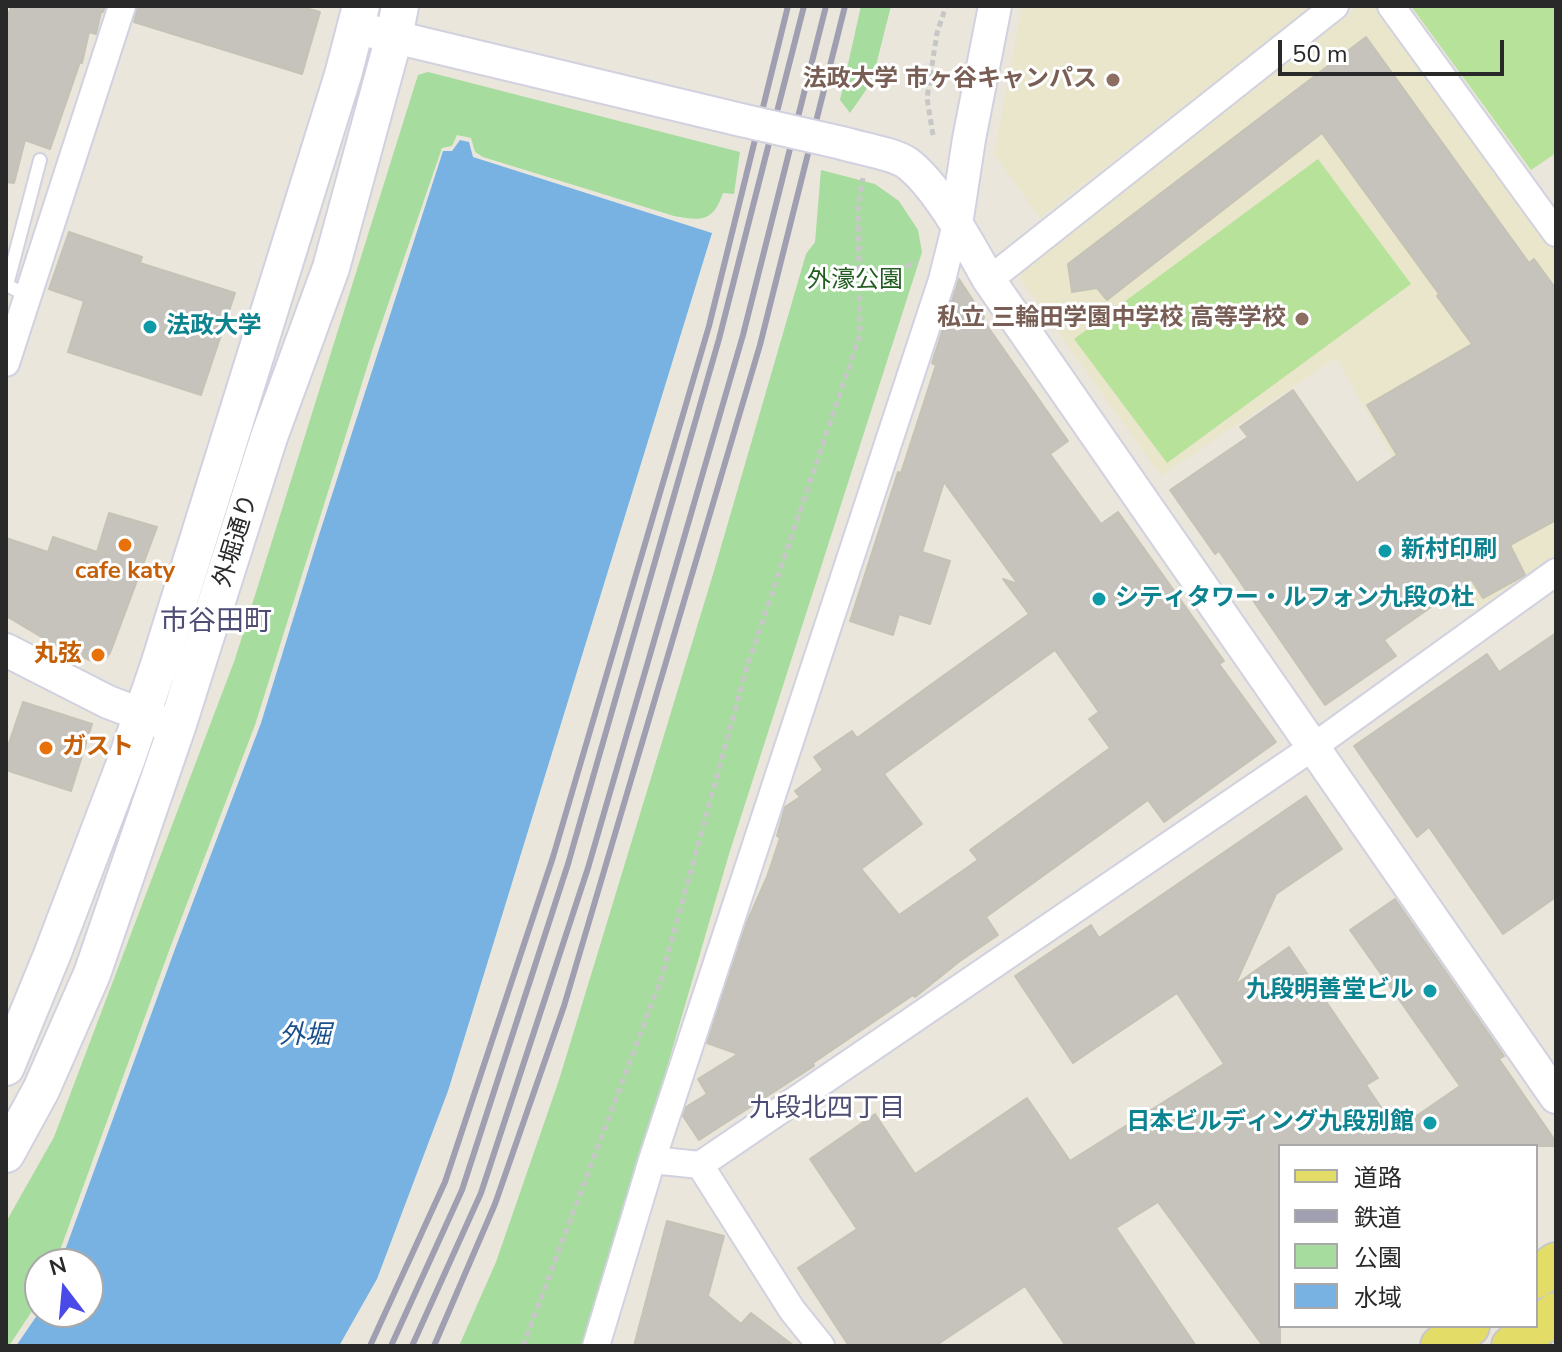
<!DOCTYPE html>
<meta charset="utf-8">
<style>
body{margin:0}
#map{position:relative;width:1562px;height:1352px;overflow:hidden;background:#eae6dc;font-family:"Nunito Sans","Noto Sans JP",sans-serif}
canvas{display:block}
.frame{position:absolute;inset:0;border:8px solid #292929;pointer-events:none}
.legend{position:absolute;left:1278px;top:1144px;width:260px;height:184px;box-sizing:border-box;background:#fff;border:2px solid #a9a9a9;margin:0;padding:10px 14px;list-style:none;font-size:24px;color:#292929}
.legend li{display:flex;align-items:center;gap:16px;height:40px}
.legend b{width:40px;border:2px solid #a9a9a9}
.north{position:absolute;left:24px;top:1248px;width:80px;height:80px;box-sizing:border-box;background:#fff;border:2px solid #a9a9a9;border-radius:50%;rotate:344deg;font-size:22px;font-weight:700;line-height:32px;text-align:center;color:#292929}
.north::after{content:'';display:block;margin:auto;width:28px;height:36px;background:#4a4ae9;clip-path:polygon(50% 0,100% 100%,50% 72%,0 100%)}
.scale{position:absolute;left:1278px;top:40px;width:226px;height:36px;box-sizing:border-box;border:4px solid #292929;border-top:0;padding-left:10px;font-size:24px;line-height:28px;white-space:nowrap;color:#292929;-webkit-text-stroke:6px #fff;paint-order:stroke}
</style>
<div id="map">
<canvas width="1562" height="1352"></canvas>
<div class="frame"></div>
<ul class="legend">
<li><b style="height:10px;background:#e3dd67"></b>道路</li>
<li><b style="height:10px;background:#a09fb1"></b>鉄道</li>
<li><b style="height:22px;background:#a6dc9d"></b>公園</li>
<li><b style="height:22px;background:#78b2e3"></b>水域</li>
</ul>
<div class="north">N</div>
<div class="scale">50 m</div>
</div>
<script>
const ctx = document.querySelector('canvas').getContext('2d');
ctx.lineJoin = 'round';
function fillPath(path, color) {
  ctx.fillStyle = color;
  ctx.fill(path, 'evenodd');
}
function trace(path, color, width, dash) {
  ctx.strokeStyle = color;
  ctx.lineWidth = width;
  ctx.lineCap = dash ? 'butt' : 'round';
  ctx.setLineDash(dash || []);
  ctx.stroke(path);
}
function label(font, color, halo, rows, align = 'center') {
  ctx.font = font + ' "Nunito Sans","Noto Sans JP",sans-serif';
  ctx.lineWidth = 6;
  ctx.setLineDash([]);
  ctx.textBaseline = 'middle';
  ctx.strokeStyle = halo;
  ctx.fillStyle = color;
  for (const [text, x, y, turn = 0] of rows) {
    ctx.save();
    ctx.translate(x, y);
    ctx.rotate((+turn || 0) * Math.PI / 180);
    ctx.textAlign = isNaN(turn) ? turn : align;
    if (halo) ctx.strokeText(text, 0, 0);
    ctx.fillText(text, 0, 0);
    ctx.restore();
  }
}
fillPath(new Path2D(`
 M1022 6H1313L1040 218 994 154Z
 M1359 6H1375L1381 8 1556 244V558L1481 612 1336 358 1161 476 1021 280 1019 273 1042 253Z`), '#eae6cc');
fillPath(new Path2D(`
 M861 6H891L875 69 866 90 850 113 840 100Z
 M428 72 740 152 734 194 723 193C713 222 702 221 674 216L483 157 475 152 471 138 457 135 452 146 442 148 373 348 255 725 170 948 55 1264H40V1299L9 1346H6V1222L54 1137 235 659 418 75Z
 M821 170 875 184 899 201 918 230 922 252 729 854 586 1346H459L496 1262 559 1080 714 571 806 254 815 242Z`), '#a6dc9d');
fillPath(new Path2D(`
 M1411 6H1556V153L1531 170Z
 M1318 159 1411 284 1167 463 1074 339Z`), '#b6e299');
fillPath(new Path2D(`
 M460 140 469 142 473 157 712 233 448 1091 377 1279 339 1346H16L40 1311 88 1312V1264H60L175 949 261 723 319 535 443 151H452Z`), '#78b2e3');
const building = new Path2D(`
 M12 6H105L103 12H101L96 34 89 32 82 63 80 62 50 149 25 140 14 183 6 182V18Z
 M138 6H298L320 12 302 74 134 22Z
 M1366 37 1529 263 1534 259 1556 289V520L1510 545 1525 575 1483 598 1471 579 1384 640 1396 656 1325 705 1219 551 1215 554 1170 490 1248 437 1240 427 1293 390 1357 483 1397 455 1367 405 1472 344 1437 296 1439 294 1322 133 1107 300 1097 288 1072 292 1068 264Z
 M69 232 142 257 140 263 235 293 201 395 68 352 84 301 49 289Z
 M959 279 984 317 983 320 1068 441 1050 454 1101 524 1118 512 1224 661 1219 664 1276 742 1164 822 1148 800 986 917 998 935 960 961 915 997 913 995 813 1063 814 1066 699 1140 683 1116 686 1107 707 1094 698 1079 738 1054 707 1043 747 922 767 877 780 838 777 836 785 807 800 797 795 791 823 770 814 757 852 731 857 738 1029 614 1003 579 1018 584 944 482 922 552 950 561 930 624 899 614 893 635 850 621 898 472 901 473 936 365 932 363ZM1055 650 1099 712 1089 719 1110 748 970 850 978 860 899 915 861 869 922 824 884 774Z
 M109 513 157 527 110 653 104 661 96 663 50 642 6 616V538L48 552 53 537 97 552Z
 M1556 633V897L1503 934 1429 827 1417 837 1354 746 1487 654 1499 672Z
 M23 702 92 724 71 791 6 770V752Z
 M1306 796 1342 849 1276 894 1235 985 1289 947 1378 1078 1366 1085 1396 1130 1460 1086 1350 930 1395 899 1504 1056 1499 1059 1556 1142V1146H1280V1346H1263L1158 1202 1116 1228 1196 1346H1066L1025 1286 935 1346H849L798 1268 857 1229 810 1159 875 1114 915 1174 1027 1098 1070 1161 1224 1064 1177 993 1073 1063 1015 976 1091 925 1099 938Z
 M667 1221 724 1236 708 1296 741 1324 751 1313 794 1346H634Z`);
fillPath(building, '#c5c3bb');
trace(building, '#c5c2b6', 2);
const service = new Path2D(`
 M29 297 7 285 40 160`);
const minor = new Path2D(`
 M1391 6 1556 233
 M989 280 1335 6
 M6 363 122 6
 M652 1160 700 1165 792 1310 821 1346
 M700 1165 1313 747 1556 572
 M596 1346 652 1160 942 280 956 224`);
const tertiary = new Path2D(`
 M357 28 741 120
 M842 143C858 148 895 154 907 163 938 186 970 247 989 280L1556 1097
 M956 224 969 139 995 6
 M6 650 108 702 166 724`);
const secondary = new Path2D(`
 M6 1067 52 955 127 758 159 665 343 75 361 6
 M6 1154 41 1090 92 974 177 727 269 437 331 268 394 37 400 6`);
const primary = new Path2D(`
 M1536 1278 1556 1263
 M1441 1346 1469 1326
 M1512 1346 1556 1313`);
trace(service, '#d1d1e0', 16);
trace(minor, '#d1d1e0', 30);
trace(tertiary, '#d1d1e0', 36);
trace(secondary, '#d1d1e0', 40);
trace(primary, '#c7c7c7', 44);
trace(new Path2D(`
 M933 135 927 98 937 33 946 6
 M860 286 917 262
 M523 1346 662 976 747 667 860 335 858 208 863 178`), '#c7c7c7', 5, [6, 4]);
trace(service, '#fff', 12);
trace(minor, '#fff', 26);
trace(tertiary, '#fff', 32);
trace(secondary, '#fff', 36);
trace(primary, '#e3dd67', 40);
trace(new Path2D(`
 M370 1346 445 1182 553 857 709 326 788 6
 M391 1346 462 1190 568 864 719 339 804 6
 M412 1346 481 1193 588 868 743 335 826 6
 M434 1346 495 1204 564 1006 760 345 845 6`), '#a09fb1', 6);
const tertiaryBridge = new Path2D(`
 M741 120 842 143`);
trace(tertiaryBridge, '#d1d1e0', 36, []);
trace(tertiaryBridge, '#fff', 32);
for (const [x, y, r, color] of [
 [1113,80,8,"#8d6e63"],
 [1302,319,8,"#8d6e63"],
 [150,327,8,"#0f9aa8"],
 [125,545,8,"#e8710a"],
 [1385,551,8,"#0f9aa8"],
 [1099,599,8,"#0f9aa8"],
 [98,655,8,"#e8710a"],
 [46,748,8,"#e8710a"],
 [1430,991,8,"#0f9aa8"],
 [1430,1123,8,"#0f9aa8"]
]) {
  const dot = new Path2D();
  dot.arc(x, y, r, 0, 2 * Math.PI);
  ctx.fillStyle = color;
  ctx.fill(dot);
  trace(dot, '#fff', 3);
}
label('bold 24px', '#785e54', '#fff', [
 ["法政大学 市ヶ谷キャンパス",1097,80],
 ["私立 三輪田学園中学校 高等学校",1286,319]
], 'right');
label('24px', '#215e20', '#fff', [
 ["外濠公園",855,281]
]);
label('bold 24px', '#0d838f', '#fff', [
 ["法政大学",166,327],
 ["新村印刷",1401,551],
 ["シティタワー・ルフォン九段の杜",1115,599],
 ["九段明善堂ビル",1414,991,"right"],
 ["日本ビルディング九段別館",1414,1123,"right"]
], 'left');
label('24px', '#292929', '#fff', [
 ["外堀通り",237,541,-73]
]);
label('bold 24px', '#c56008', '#fff', [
 ["cafe katy",125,572],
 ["丸弦",82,655,"right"],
 ["ガスト",62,748,"left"]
]);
label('italic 26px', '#194f8c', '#fff', [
 ["外堀",305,1037]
]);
label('26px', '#4e4e75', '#fff', [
 ["九段北四丁目",827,1110]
]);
label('28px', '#4e4e75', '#fff', [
 ["市谷田町",216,623]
]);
</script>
